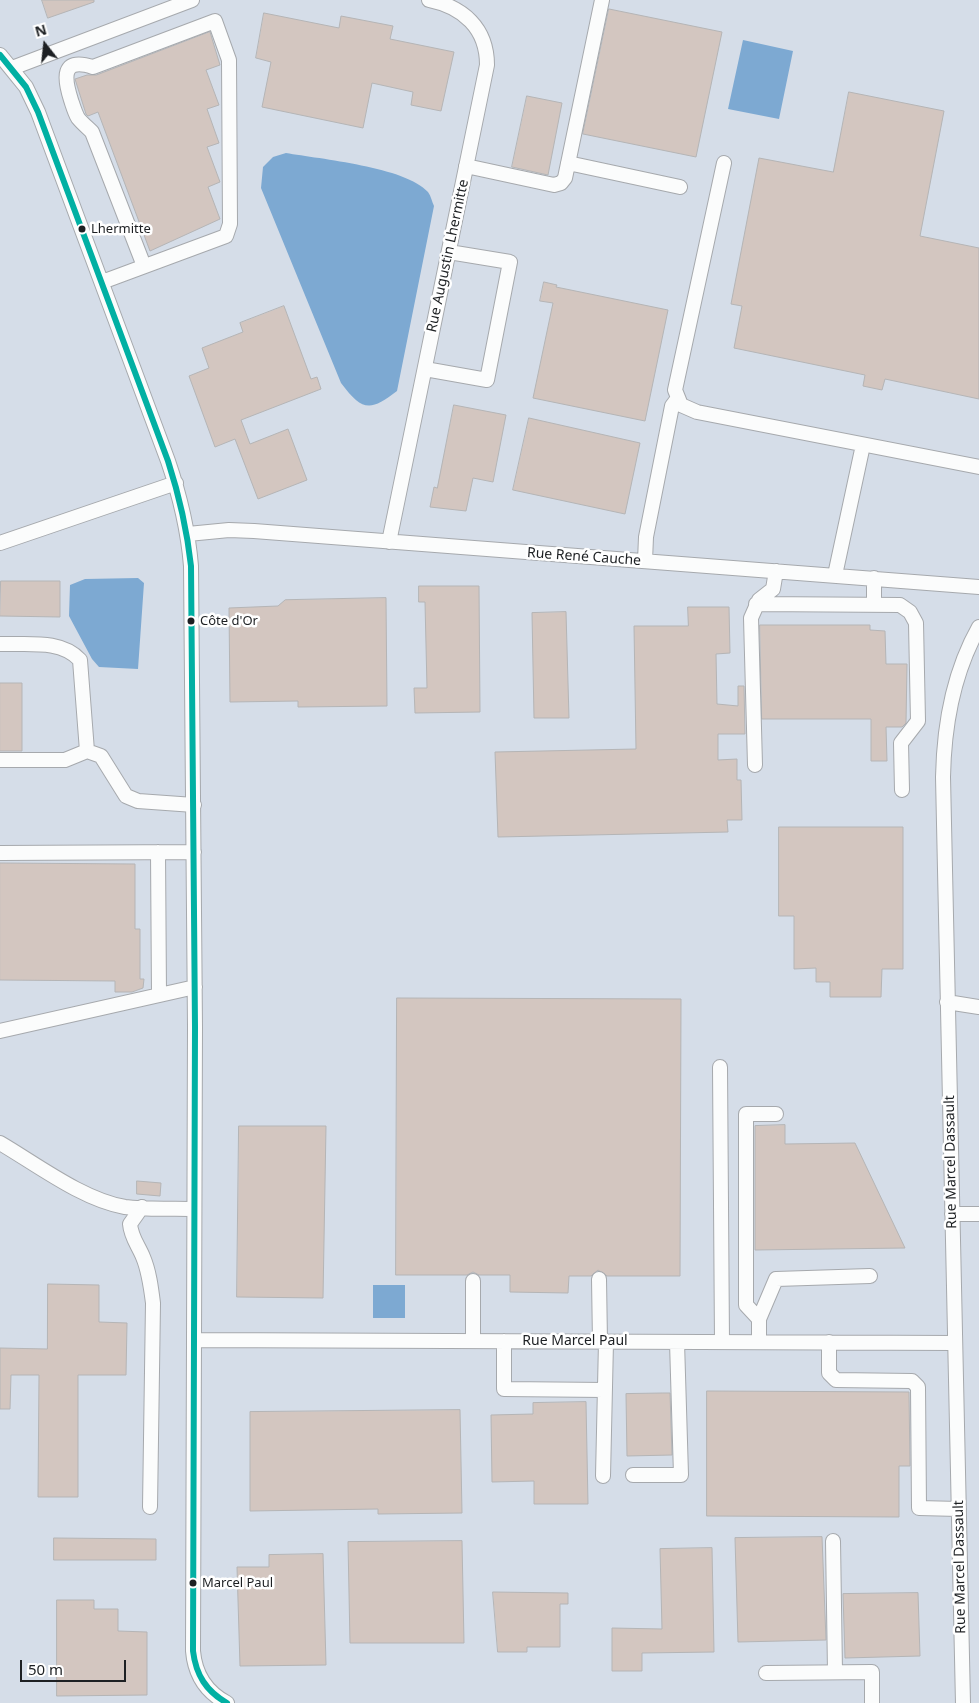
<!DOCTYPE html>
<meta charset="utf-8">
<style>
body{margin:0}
#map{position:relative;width:979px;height:1703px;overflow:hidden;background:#e5e9ee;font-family:"Noto Sans",sans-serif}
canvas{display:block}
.north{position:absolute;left:20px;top:20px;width:50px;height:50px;-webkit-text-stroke:4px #fff;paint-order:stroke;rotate:344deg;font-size:14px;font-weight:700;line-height:20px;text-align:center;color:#1d2023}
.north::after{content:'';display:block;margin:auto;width:18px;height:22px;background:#1d2023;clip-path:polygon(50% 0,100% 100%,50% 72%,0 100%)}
.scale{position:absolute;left:20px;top:1660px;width:106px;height:22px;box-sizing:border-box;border:2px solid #1d2023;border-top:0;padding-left:6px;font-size:15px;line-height:18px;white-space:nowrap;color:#1d2023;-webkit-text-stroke:4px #fff;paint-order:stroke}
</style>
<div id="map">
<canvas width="979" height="1703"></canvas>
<div class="north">N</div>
<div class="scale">50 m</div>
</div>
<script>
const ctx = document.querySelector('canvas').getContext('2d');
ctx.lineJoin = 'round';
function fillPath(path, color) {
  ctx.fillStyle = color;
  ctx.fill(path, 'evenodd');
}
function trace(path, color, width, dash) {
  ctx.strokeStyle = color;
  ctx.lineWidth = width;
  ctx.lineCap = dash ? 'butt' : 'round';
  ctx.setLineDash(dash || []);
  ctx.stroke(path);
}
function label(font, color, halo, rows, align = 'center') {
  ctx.font = font + ' "Noto Sans",sans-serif';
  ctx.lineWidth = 5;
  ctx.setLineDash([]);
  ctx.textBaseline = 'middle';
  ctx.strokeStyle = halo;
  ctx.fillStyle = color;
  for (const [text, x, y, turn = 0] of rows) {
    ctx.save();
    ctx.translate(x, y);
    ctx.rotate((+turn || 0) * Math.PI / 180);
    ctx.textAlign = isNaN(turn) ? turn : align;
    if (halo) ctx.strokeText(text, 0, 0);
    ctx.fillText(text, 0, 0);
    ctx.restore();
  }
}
fillPath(new Path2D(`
 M0 0H979V1703H0Z`), '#d5dde8');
fillPath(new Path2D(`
 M743 40 793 51 779 119 728 109Z
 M286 153C320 159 406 167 428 192 431 196 432 202 434 206L397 391C370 412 362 411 341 383L261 188 263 167 273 157Z
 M138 578 144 583 138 669 99 667 92 659 69 616 70 585 85 579Z
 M373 1285H405V1318H373Z`), '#7da9d2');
const building = new Path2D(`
 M42 0H94V2L48 18Z
 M609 9 722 32 696 157 583 134Z
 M264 13 339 28 341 16 393 26 390 39 454 52 441 111 411 105 413 92 372 83 363 128 262 107 271 62 256 58Z
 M210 32 220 65 206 70 219 105 207 109 219 143 207 147 220 182 208 187 220 219 150 251 98 112 88 116 86 114 75 79 87 75H96Z
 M849 92 944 111 920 236 979 248V399L885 379 882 390 863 386 865 375 734 348 742 306 731 304 759 158 833 172Z
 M527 96 562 103 548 175 512 167Z
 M544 282 557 285 556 287 668 310 645 421 533 398 553 303 540 301Z
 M284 306 311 379 317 377 321 389 241 420 250 444 288 429 307 480 258 499 235 439 215 447 189 376 209 368 202 348 243 332 240 323Z
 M454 405 506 415 493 482 473 478 466 511 430 507 434 487 437 488Z
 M529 418 640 443 625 514 513 490Z
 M1 581H60V617L0 616Z
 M419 586H479L480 712 415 713 414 688H427L425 602H419Z
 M386 598 387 706 298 707V701L230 702 229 608 278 606 285 600Z
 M688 607H729L730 653 716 654 717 704 738 706V686H744L745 734H718V760L737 759V780H741L742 820H727L728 832 498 837 495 752 636 749 634 626H688Z
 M566 612 569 718H534L532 613Z
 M760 625H870V630L885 631 886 664H907L906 723 902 727H886L887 761H871V719H762Z
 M0 683H22V751H0Z
 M779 827H903V969H882L881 997H830V982H816V968L794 969V916H779Z
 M0 863 135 864V929H140V979H144L143 988 132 992H115V981L0 980Z
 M397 998 681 999 680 1276H607L598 1270 591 1276H569L568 1293 510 1292V1275H479L473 1272 467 1275H396Z
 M785 1125V1144L855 1143 905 1248 755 1250V1126Z
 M239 1126H326L323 1298 237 1297Z
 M137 1181 161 1183 160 1196 137 1194Z
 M48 1284 99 1285V1322L127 1323 126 1375H78V1497H38L39 1375H11L10 1409H0V1348L47 1349Z
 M707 1391 909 1392 910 1466H899V1517L707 1516Z
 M663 1393H670L672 1455 627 1456 626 1394Z
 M586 1402 588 1504H534V1481L492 1482 491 1415 533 1414V1403Z
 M460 1410 462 1513 378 1514V1509L250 1511V1412Z
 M822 1537 826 1640 738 1642 735 1538Z
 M54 1538 156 1539V1560H54Z
 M462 1541 464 1643H350L348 1542Z
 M712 1548 714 1652 642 1653V1671H612V1628L662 1629 660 1549Z
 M323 1554 326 1665 240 1666 237 1567H269V1555Z
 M493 1592 568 1593V1604H560V1647H527V1652H498Z
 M918 1593 920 1656 845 1658 843 1594Z
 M57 1600H94V1609H118V1631L147 1632V1695L57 1696Z`);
fillPath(building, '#d3c6c0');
trace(building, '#b5b5b6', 1);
const minor = new Path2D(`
 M0 55 26 87 38 112 168 461C180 496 188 529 191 566L195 1027 193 1651C195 1675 206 1692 227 1703
 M12 68 192 0
 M568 163 680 187
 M724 163 675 390 681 405 697 412 979 467
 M466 166 554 185 561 183 565 178 602 0
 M102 282 226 236 230 224 229 60 215 21 93 67C61 57 64 78 71 100 73 106 75 113 78 118 82 123 88 128 92 132L144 266
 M425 369 487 380 510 262 449 252
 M188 534 229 530 254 531 979 587
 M389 542 487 65C487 28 463 7 429 0
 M0 543 176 483
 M645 561 646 537 672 406 678 398
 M835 575 863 445
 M874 578V604
 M756 604 900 605 910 612 916 623 918 721 901 743 902 790
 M0 644C27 645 61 639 80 660L87 751
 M0 760H65L87 751 101 756 126 796 138 801 194 805
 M755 765 751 618 759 600 773 589 776 571
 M158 852 159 995
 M0 853 194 852
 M947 1002 979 1007
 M0 1031 195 987
 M720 1067 722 1342
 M0 1143C36 1164 83 1200 125 1207 147 1210 172 1208 194 1209
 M142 1207 130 1224C131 1237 138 1245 143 1257 149 1271 151 1287 153 1303L150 1507
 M952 1214H979
 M599 1279 600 1342
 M473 1281V1341
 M759 1319 776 1279 870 1276
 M194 1340 955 1343
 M504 1341V1389L605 1390
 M759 1342V1319L746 1305V1114H776
 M829 1342V1373L836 1380 912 1381 918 1387 919 1508 959 1509
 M633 1475H681L677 1342
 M603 1476 606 1342
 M833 1541 835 1672
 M766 1673 872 1672V1703
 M963 1703 943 777C944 725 953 673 979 627`);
trace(minor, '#a6a9ad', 16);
trace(minor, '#fbfcfc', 14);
trace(new Path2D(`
 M0 55 26 87 38 112 168 461C179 495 187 530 191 566L195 1027 193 1651C196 1675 206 1691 227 1703`), '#01b0a3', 6);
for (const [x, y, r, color] of [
 [82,229,4.5,"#1d2023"],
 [191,621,4.5,"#1d2023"],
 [193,1583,4.5,"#1d2023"]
]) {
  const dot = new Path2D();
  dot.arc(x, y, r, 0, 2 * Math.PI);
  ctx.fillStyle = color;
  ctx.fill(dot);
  trace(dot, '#fff', 2);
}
label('13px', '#1d2023', '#fff', [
 ["Lhermitte",91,229],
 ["Côte d'Or",200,621],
 ["Marcel Paul",202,1583]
], 'left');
label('14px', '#1d2023', '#fff', [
 ["Rue Augustin Lhermitte",448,256,-78],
 ["Rue René Cauche",584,557,4],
 ["Rue Marcel Dassault",951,1162,-91],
 ["Rue Marcel Paul",575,1341],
 ["Rue Marcel Dassault",960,1567,-91]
]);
</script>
